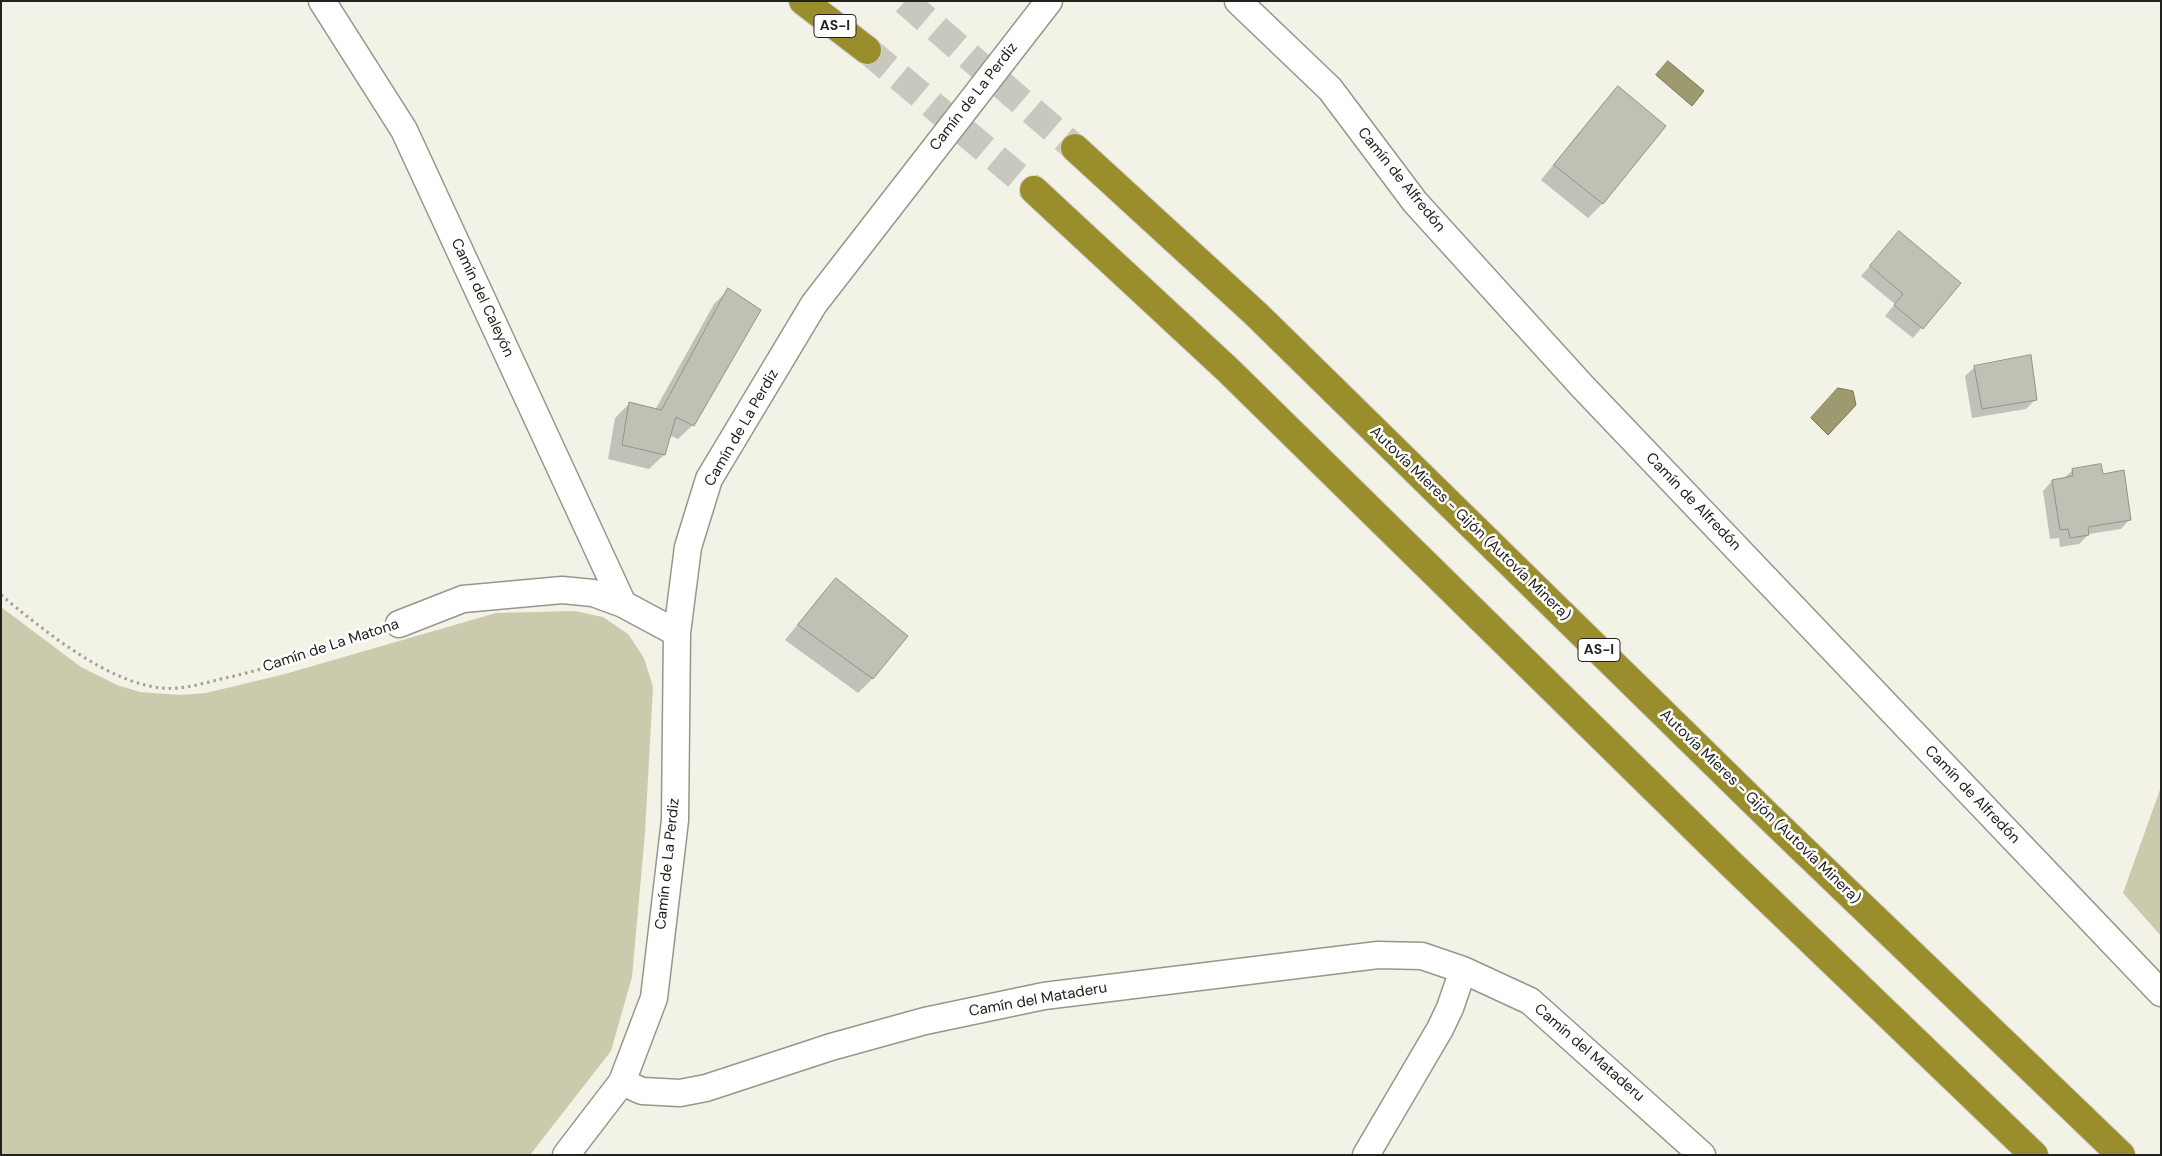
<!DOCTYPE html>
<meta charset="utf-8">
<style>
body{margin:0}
#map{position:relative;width:2162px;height:1156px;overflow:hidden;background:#f3f2e6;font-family:"DM Sans",sans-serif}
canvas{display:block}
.frame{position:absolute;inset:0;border:2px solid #22211d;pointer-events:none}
</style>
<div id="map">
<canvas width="2162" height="1156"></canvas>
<div class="frame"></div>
</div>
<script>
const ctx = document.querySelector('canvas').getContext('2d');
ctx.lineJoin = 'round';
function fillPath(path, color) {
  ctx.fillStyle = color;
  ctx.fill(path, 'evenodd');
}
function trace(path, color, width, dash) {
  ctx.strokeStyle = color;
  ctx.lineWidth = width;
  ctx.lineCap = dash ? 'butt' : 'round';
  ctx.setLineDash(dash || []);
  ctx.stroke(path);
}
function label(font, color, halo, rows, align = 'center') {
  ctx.font = font + ' "DM Sans",sans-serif';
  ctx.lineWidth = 5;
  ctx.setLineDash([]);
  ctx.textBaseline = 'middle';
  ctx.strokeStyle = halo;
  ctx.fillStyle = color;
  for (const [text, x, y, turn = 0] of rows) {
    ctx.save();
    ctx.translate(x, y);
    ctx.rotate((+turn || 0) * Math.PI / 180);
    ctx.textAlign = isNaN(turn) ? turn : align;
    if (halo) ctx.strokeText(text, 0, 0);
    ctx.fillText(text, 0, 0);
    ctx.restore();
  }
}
fillPath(new Path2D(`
 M1 607 81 667 117 685 140 692 180 695 206 693 285 674 496 613 575 611 603 617 628 634 644 658 653 687 645 833 632 977 611 1051 530 1155H1Z
 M2161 787V936L2123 893Z`), '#cccaad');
const water = new Path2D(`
 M1668 61 1704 91 1692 106 1656 75Z
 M1838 388 1853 391 1856 405 1828 435 1811 418Z`);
fillPath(water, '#9e9a6f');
trace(water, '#797656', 1);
fillPath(new Path2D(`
 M1618 88 1664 126 1602 204 1588 218 1541 180 1604 102Z
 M1899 233 1959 283 1913 338 1885 316 1895 304 1861 276Z
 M728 290 693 425 678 439 669 435 664 455 649 469 608 459 615 418 629 404 655 410 714 304Z
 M1975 367 2035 400 2026 409 1972 418 1965 376Z
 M2073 470 2102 475 2130 519 2121 529 2089 534 2079 544 2060 547 2059 538 2050 539 2043 491 2052 481 2063 479Z
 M836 580 906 637 872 679 858 693 785 640 822 594Z`), '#0003');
const building = new Path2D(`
 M1618 86 1666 126 1603 204 1554 165Z
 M1899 231 1961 283 1923 329 1894 305 1903 294 1870 266Z
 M728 288 761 310 694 426 676 417 665 455 622 445 629 402 661 410Z
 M2031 355 2037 400 1982 409 1974 366Z
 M2101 464 2103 474 2124 470 2131 520 2088 527 2089 535 2070 538 2068 529 2060 530 2052 480 2073 476 2072 469Z
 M836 578 908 636 873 679 798 625Z`);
fillPath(building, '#c1c0b5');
trace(building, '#939287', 1);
trace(new Path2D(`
 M905 1 1075 148
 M867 50 1034 190`), '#c9c8be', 28, [28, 14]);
const minor = new Path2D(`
 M322 1 404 130 623 604
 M1238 1 1330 89 1415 202 1582 386 2161 993
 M399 624 463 599 562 590 593 593 623 604 677 633
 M1463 970 1530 1001 1702 1155
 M622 1082 642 1091 680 1093 706 1088 831 1047 925 1021 1044 996 1378 955 1422 956 1463 970 1450 1008 1440 1029 1366 1155
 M566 1155 622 1082 654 998 675 820 677 633 688 547 709 479 814 304 1049 1`);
const motorway = new Path2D(`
 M803 1 867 50
 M1075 148 1256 314 1764 812 2121 1155
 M1034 190 1228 370 1730 863 2034 1155`);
trace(minor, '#97968b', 29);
trace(motorway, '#d3d3d2', 30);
trace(new Path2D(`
 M1 595C42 629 106 682 161 688 181 690 201 684 221 679 272 668 321 650 370 634`), '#a2a198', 3, [2.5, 4]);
trace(minor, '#fff', 26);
trace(motorway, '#9a8e2c', 28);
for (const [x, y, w] of [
 [835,26,42],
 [1599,650,42]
]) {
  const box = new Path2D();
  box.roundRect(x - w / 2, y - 11.5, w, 23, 4);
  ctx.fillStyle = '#fff';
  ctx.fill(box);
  trace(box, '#22211d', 1);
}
label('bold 14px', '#22211d', null, [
 ["AS-I",835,26],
 ["AS-I",1599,650]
]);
label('15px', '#22211d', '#fff', [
 ["Camín de La Perdiz",974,97,-52],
 ["Camín de Alfredón",1401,180,51],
 ["Camín del Caleyón",482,298,65],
 ["Camín de La Perdiz",742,428,-60],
 ["Camín de Alfredón",1693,502,46],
 ["Autovía Mieres - Gijón (Autovía Minera)",1470,524,44],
 ["Camín de La Matona",331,646,-18],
 ["Camín de Alfredón",1972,795,46],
 ["Autovía Mieres - Gijón (Autovía Minera)",1760,807,44],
 ["Camín de La Perdiz",668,864,-84],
 ["Camín del Mataderu",1038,1000,-10],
 ["Camín del Mataderu",1589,1053,41]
]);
</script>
